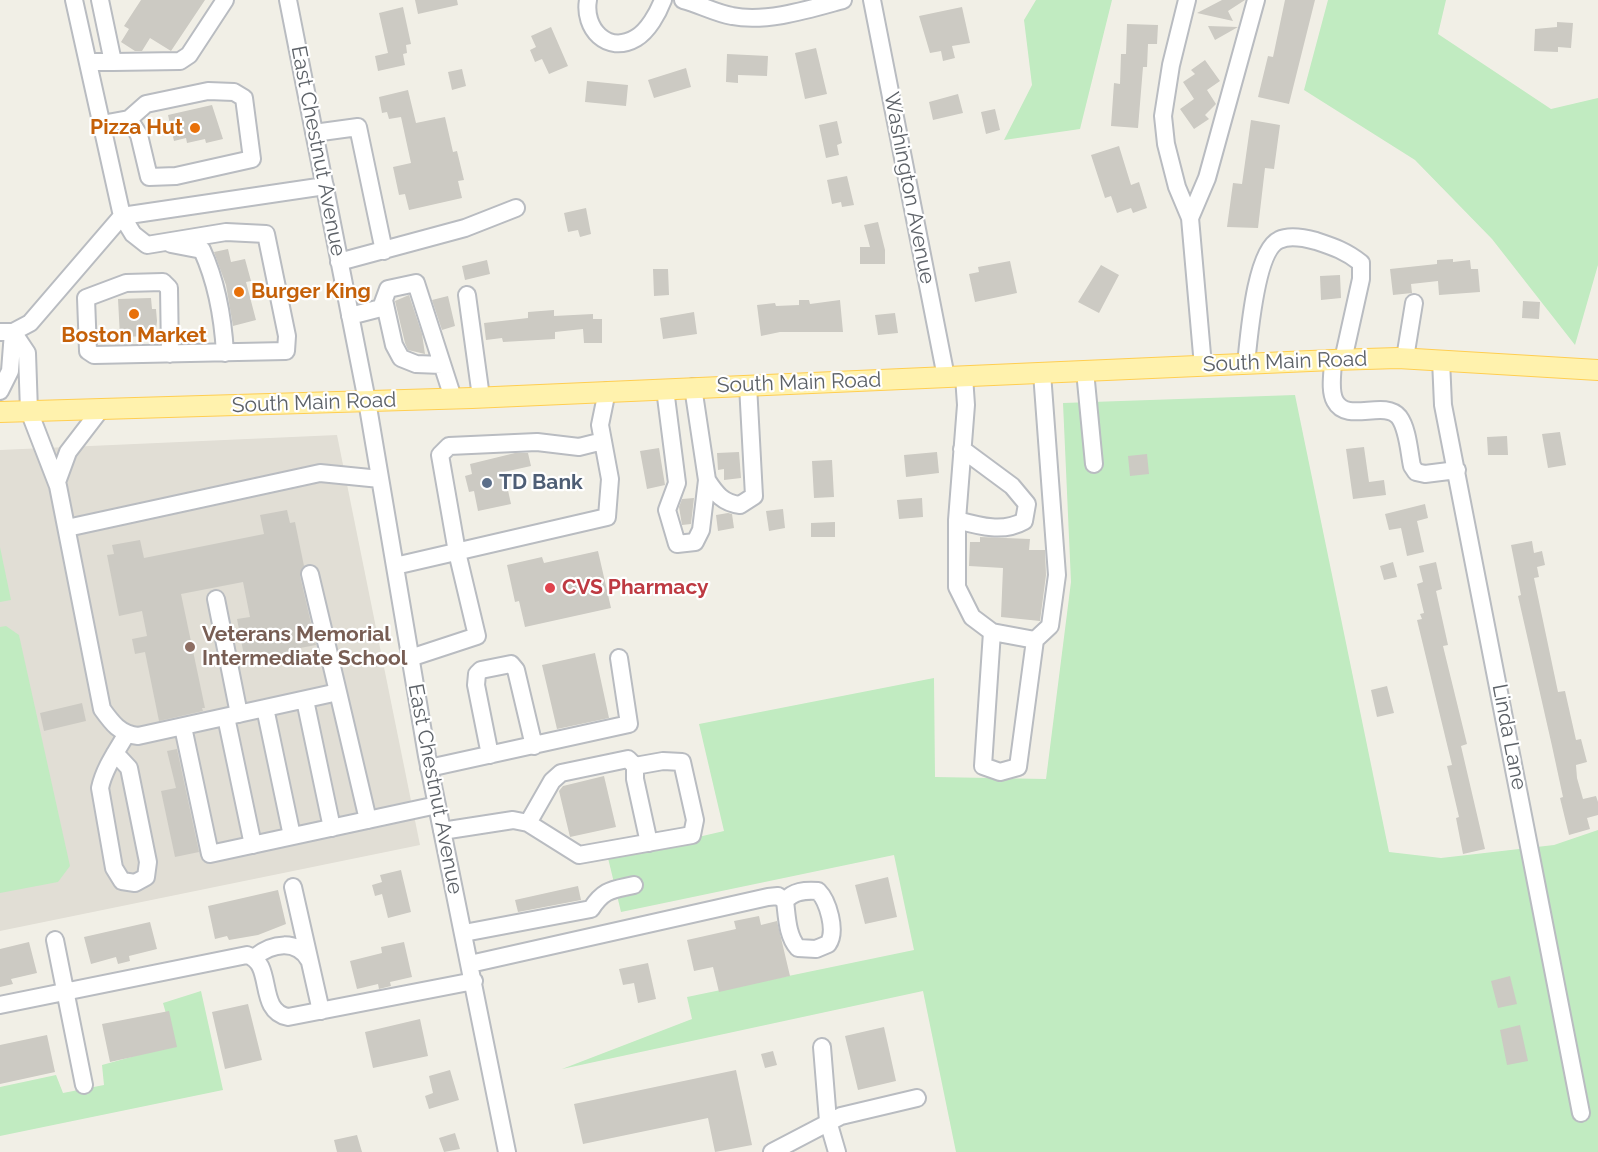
<!DOCTYPE html>
<style>
body{margin:0}
canvas{display:block;background:#f1efe6}
</style>
<canvas width="1598" height="1152"></canvas>
<script>
const ctx = document.querySelector('canvas').getContext('2d');
ctx.lineJoin = 'round';
function fillPath(path, color) {
  ctx.fillStyle = color;
  ctx.fill(path, 'evenodd');
}
function trace(path, color, width, dash) {
  ctx.strokeStyle = color;
  ctx.lineWidth = width;
  ctx.lineCap = dash ? 'butt' : 'round';
  ctx.setLineDash(dash || []);
  ctx.stroke(path);
}
function label(font, color, halo, rows, align = 'center') {
  ctx.font = font + ' Raleway,sans-serif';
  ctx.lineWidth = 4.5;
  ctx.setLineDash([]);
  ctx.textBaseline = 'middle';
  ctx.strokeStyle = halo;
  ctx.fillStyle = color;
  for (const [text, x, y, turn = 0] of rows) {
    ctx.save();
    ctx.translate(x, y);
    ctx.rotate((+turn || 0) * Math.PI / 180);
    ctx.textAlign = isNaN(turn) ? turn : align;
    if (halo) ctx.strokeText(text, 0, 0);
    ctx.fillText(text, 0, 0);
    ctx.restore();
  }
}
fillPath(new Path2D(`
 M337 435 420 845 0 931V450Z`), '#e1ded5');
fillPath(new Path2D(`
 M1036 0H1112L1080 129 1004 140 1032 85 1024 20Z
 M1328 0H1446L1438 34 1551 109 1598 98V265L1575 345 1492 239 1415 160 1304 90Z
 M1295 395 1389 852 1441 858 1554 845 1598 830V1152H956L923 991 562 1069 692 1019 687 997 914 950 894 855 621 912 608 858 724 831 699 724 934 678 935 777 1046 779 1071 582 1063 403Z
 M0 547 11 600 0 602Z
 M6 626 19 635 70 866 58 882 0 893V627Z
 M201 991 223 1090 0 1136V1087L56 1075 63 1093 104 1085 102 1065 175 1045 163 1003Z`), '#c1ebc1');
fillPath(new Path2D(`
 M141 0H205L171 51 150 38 142 51H135L121 42 129 29 124 26Z
 M415 0H457L458 5 418 14Z
 M1222 0H1245L1228 11 1233 21 1197 13Z
 M1285 0H1315L1289 104 1258 97 1268 56 1273 57Z
 M403 7 411 44 406 45 407 53 403 54 405 65 378 71 375 56 388 53 379 13Z
 M962 7 970 43 952 46 955 58 943 61 941 51 930 53 919 16Z
 M1557 22 1573 23 1571 48 1558 47V52L1534 51 1535 29 1557 27Z
 M1127 24 1158 25 1157 44H1148L1147 67H1143L1138 128 1111 126 1114 83 1120 84 1121 54H1126Z
 M1208 26 1238 27 1215 40Z
 M551 27 568 66 549 74 542 59 535 62 530 50 536 47 531 36Z
 M816 48 827 94 805 99 795 53Z
 M727 54 768 56 767 76 738 75V83L726 82Z
 M1205 60 1220 81 1207 90 1216 104 1205 115 1209 119 1194 129 1180 109 1194 99 1183 82 1195 74 1191 70Z
 M686 68 691 87 654 98 648 80Z
 M462 69 466 86 452 90 448 72Z
 M587 81 628 85 626 106 585 102Z
 M408 90 416 123 445 117 453 152 457 151 464 180 458 181 462 198 409 210 405 194 399 195 393 167 411 163 401 117 389 119 387 112 382 113 379 97Z
 M958 94 963 113 933 120 929 102Z
 M212 105 223 139 206 143 205 139 187 143 186 138 174 141 168 115Z
 M995 109 1000 130 986 134 981 112Z
 M1251 120 1280 125 1274 169 1265 168 1258 228 1227 227 1233 183 1242 184Z
 M837 121 842 143 837 145 839 155 826 158 819 125Z
 M1119 146 1131 185 1139 182 1147 208 1133 213 1131 208 1117 213 1111 196 1105 198 1091 155Z
 M847 176 854 205 842 207 841 202 832 204 827 180Z
 M586 208 591 234 580 237 578 230 568 232 564 213Z
 M878 222 885 250V264H860V247H870L864 225Z
 M228 249 231 262 245 259 251 281 246 282 256 320 233 326 226 285 214 252Z
 M1453 259V262L1470 260 1471 269H1478L1480 292 1439 295 1438 281 1411 284 1412 293 1393 295 1390 269 1437 264V260Z
 M487 260 490 274 465 280 462 266Z
 M1010 261 1017 293 975 302 969 274 979 272 978 267Z
 M1101 265 1119 275 1099 313 1078 302Z
 M653 269H668L669 295 654 296Z
 M1340 275 1341 298 1321 300 1320 276Z
 M409 295 422 334 425 354 408 350 405 343 395 301Z
 M448 296 455 326 442 330 432 300Z
 M151 298 152 309H156L157 321 156 329H152V336L120 337 118 299Z
 M799 300H809L810 304 840 300 843 332H780L761 336 757 305 775 303 776 306 799 305Z
 M1523 301 1540 302 1539 319 1522 318Z
 M554 310V316L593 314V319H602V343H584L583 329 555 332V339L503 342 502 338 486 340 484 323 528 318V312Z
 M694 312 697 334 663 339 660 318Z
 M895 313 898 333 878 335 875 315Z
 M1560 432 1566 465 1548 468 1542 434Z
 M1507 436 1508 455H1488L1487 437Z
 M1364 447 1369 482 1384 480 1386 495 1353 499 1346 449Z
 M659 448 665 485 647 489 640 451Z
 M739 452 741 478 724 480V469L718 470 717 453Z
 M937 452 939 473 906 477 904 455Z
 M515 453H528L531 466 504 472 511 504 478 511 474 491 469 492 465 476 472 474 470 464Z
 M1147 454 1149 474 1130 476 1128 456Z
 M832 460 834 497 814 498 812 461Z
 M694 498 691 524 682 525 679 507 682 499Z
 M922 498 923 517 899 519 897 500Z
 M1425 504 1428 518 1417 521 1424 552 1407 556 1401 528 1389 530 1385 514Z
 M783 509 785 528 769 531 766 511Z
 M287 510 290 523 295 522 304 566 300 576 316 645 300 648 301 655 246 666 237 619 250 617 243 582 181 594 205 708H202L203 711 159 721 145 652 135 654 132 639 147 636 142 611 119 616 107 555 114 554 112 545 140 540 144 558 264 534 260 515Z
 M728 513 732 514 734 528 718 531 716 515Z
 M835 522V537H811V523Z
 M980 537 1030 539 1029 550H1045L1046 575 1040 621 1001 617 1003 568 969 566 970 542H980Z
 M1532 541 1534 553 1542 551 1545 565 1537 567 1539 577 1534 578 1558 692 1565 691 1576 740 1581 739 1587 762 1576 765 1577 778 1583 799 1596 796 1598 802V815L1587 818 1590 829 1569 835 1560 798 1563 797 1552 746 1518 596 1521 595 1511 545Z
 M598 551 611 608 525 627 519 601 515 602 507 565 542 557 544 563Z
 M1393 562 1397 577 1384 580 1380 566Z
 M1436 562 1442 589 1436 591 1448 645 1443 646 1467 744 1461 746 1485 849 1463 854 1456 818 1459 817 1447 766 1452 765 1417 620 1422 619 1420 614 1424 613 1417 584 1423 582 1419 566Z
 M595 653 609 718 557 729 542 665Z
 M1387 686 1394 713 1377 717 1371 690Z
 M82 703 86 721 44 731 40 713Z
 M177 749 199 852 175 857 161 791 176 788 167 751Z
 M604 776 616 827 570 837 559 791 563 786Z
 M401 870 411 912 388 918 382 894 375 896 372 885 382 882 380 875Z
 M888 877 897 917 865 924 855 885Z
 M578 886 581 900 518 912 515 900Z
 M278 890 286 924 258 935 229 940 227 936 215 939 208 906Z
 M759 916 761 925 777 921 790 976 719 992 713 967 694 971 687 940 736 929 734 921Z
 M150 922 157 949 129 956 130 961 118 964 116 957 91 964 84 937Z
 M29 942 37 973 11 979 13 984 0 987V949Z
 M404 942 412 977 390 982 391 986 379 989 378 984 357 989 350 961 382 953 381 947Z
 M648 963 656 999 638 1003 634 983 623 985 619 969Z
 M1510 976 1517 1004 1498 1008 1491 981Z
 M248 1004 262 1060 225 1069 212 1012Z
 M169 1011 177 1047 110 1062 102 1024Z
 M420 1019 428 1056 373 1068 365 1032Z
 M1520 1025 1528 1061 1507 1065 1500 1030Z
 M884 1027 896 1081 858 1090 845 1036Z
 M47 1035 55 1072 0 1084V1045Z
 M773 1051 777 1065 765 1068 761 1054Z
 M450 1070 459 1100 429 1109 425 1096 433 1093 429 1076Z
 M736 1070 752 1145 715 1152 708 1118 583 1144 574 1104Z
 M455 1133 460 1149 444 1152 439 1138Z
 M357 1135 362 1152H337L334 1140Z`), '#cccac3');
const minor = new Path2D(`
 M288 0 367 401 427 756 507 1152
 M588 0C583 28 607 55 636 38 648 31 658 13 663 0
 M683 0C699 4 715 13 732 16 766 23 810 9 843 0
 M872 0 946 377
 M1187 0 1171 65 1163 116 1166 144 1177 187 1190 218 1203 366
 M88 62H113L100 0
 M113 62 180 61 189 55 225 0
 M102 124 129 119 146 104 208 91 234 92 244 98 252 159 176 176 149 177 139 135 129 119
 M314 133 358 127 384 251
 M1190 218 1207 178 1256 0
 M171 244 202 250C217 283 223 318 225 353
 M339 262 465 228 516 208
 M467 295 481 397
 M86 298 88 351 94 355 286 351 287 336 266 234 226 232 147 245 133 234 122 216 325 186
 M86 298 126 283 163 282 169 288 170 354
 M384 300 394 345 401 358 416 364 442 365
 M350 316 381 308 388 289 416 283 453 398
 M0 332H13L30 323 122 216 74 0
 M13 332 27 353 29 411 58 486 102 709C112 723 120 734 138 736L338 692 310 574
 M1405 358 1414 303
 M1333 360C1333 372 1329 390 1335 401 1347 424 1384 399 1399 417 1408 429 1409 452 1412 466L1416 472 1425 474 1457 470
 M1441 360 1443 405 1581 1113
 M1246 364C1249 338 1255 251 1279 240 1289 235 1305 238 1316 241 1334 247 1346 251 1361 263V279L1343 360
 M1085 371 1094 464
 M964 376 966 405 957 520V587L972 617 992 632 983 766 1000 772 1018 767 1035 640 1050 626 1057 575 1042 373
 M693 387 707 480C716 494 723 503 740 505L754 496 748 385
 M665 389 677 483 667 510 677 544 695 542 701 530 707 480
 M0 391 10 371 13 332
 M57 482 68 452 101 409
 M957 520C979 526 1003 533 1024 521L1027 504 1012 486 962 449
 M67 528 320 473 380 479
 M395 566 607 517 610 479 600 425 607 391
 M216 599 239 714
 M992 632 1035 640
 M410 658 477 636 457 552 440 455 449 446 537 442 579 447 603 441
 M338 692 368 820
 M305 700 332 828
 M265 708 292 836
 M226 717 253 845
 M183 727 210 854 437 805
 M115 753 129 768 148 862 146 877 135 883 122 881 114 868 100 788C104 769 116 752 126 735
 M490 755 476 685 477 674 481 670 511 664 516 670 534 746
 M429 768 629 724 619 658
 M528 823 552 781 561 773 628 759 635 766
 M442 831 513 820 528 823 579 855 692 835 695 820 682 762 663 761 635 766V779L649 843
 M293 887 321 1011
 M464 933 591 909C604 889 612 890 634 885
 M55 940 84 1085
 M255 957C272 943 297 939 309 960
 M470 964 768 897 778 896 785 901C793 891 805 890 818 891 828 901 837 931 828 944L816 949 798 948C787 936 787 916 785 901
 M0 1005 247 955C275 963 256 1011 288 1017L474 981
 M822 1047 828 1121 837 1152
 M772 1152 841 1116 917 1098`);
const major = new Path2D(`
 M0 412 472 398 1333 360 1398 358 1598 370`);
trace(minor, '#b9bcc1', 20);
trace(major, '#ffce51', 22);
trace(minor, '#fff', 16);
trace(major, '#fff2ad', 20);
for (const [x, y, r, color] of [
 [195,128,6,"#e8710a"],
 [239,292,6,"#e8710a"],
 [134,314,6,"#e8710a"],
 [487,483,6,"#5c6f8a"],
 [550,588,6,"#e0444e"],
 [190,647,6,"#8d6e63"]
]) {
  const dot = new Path2D();
  dot.arc(x, y, r, 0, 2 * Math.PI);
  ctx.fillStyle = color;
  ctx.fill(dot);
  trace(dot, '#fff', 2);
}
label('bold 21px', '#c56008', '#fff', [
 ["Pizza Hut",183,128],
 ["Burger King",251,292,"left"],
 ["Boston Market",134,336,"center"]
], 'right');
label('21px', '#5d6268', '#fff', [
 ["East Chestnut Avenue",318,151,79],
 ["Washington Avenue",909,188,79],
 ["South Main Road",1285,362,-2],
 ["South Main Road",799,383,-2],
 ["South Main Road",314,403,-2],
 ["Linda Lane",1509,737,79],
 ["East Chestnut Avenue",435,789,79]
]);
label('bold 21px', '#4e5e75', '#fff', [
 ["TD Bank",499,483]
], 'left');
label('bold 21px', '#be3a42', '#fff', [
 ["CVS Pharmacy",562,588]
], 'left');
label('bold 21px', '#785e54', '#fff', [
 ["Veterans Memorial",202,635],
 ["Intermediate School",202,659]
], 'left');
</script>
